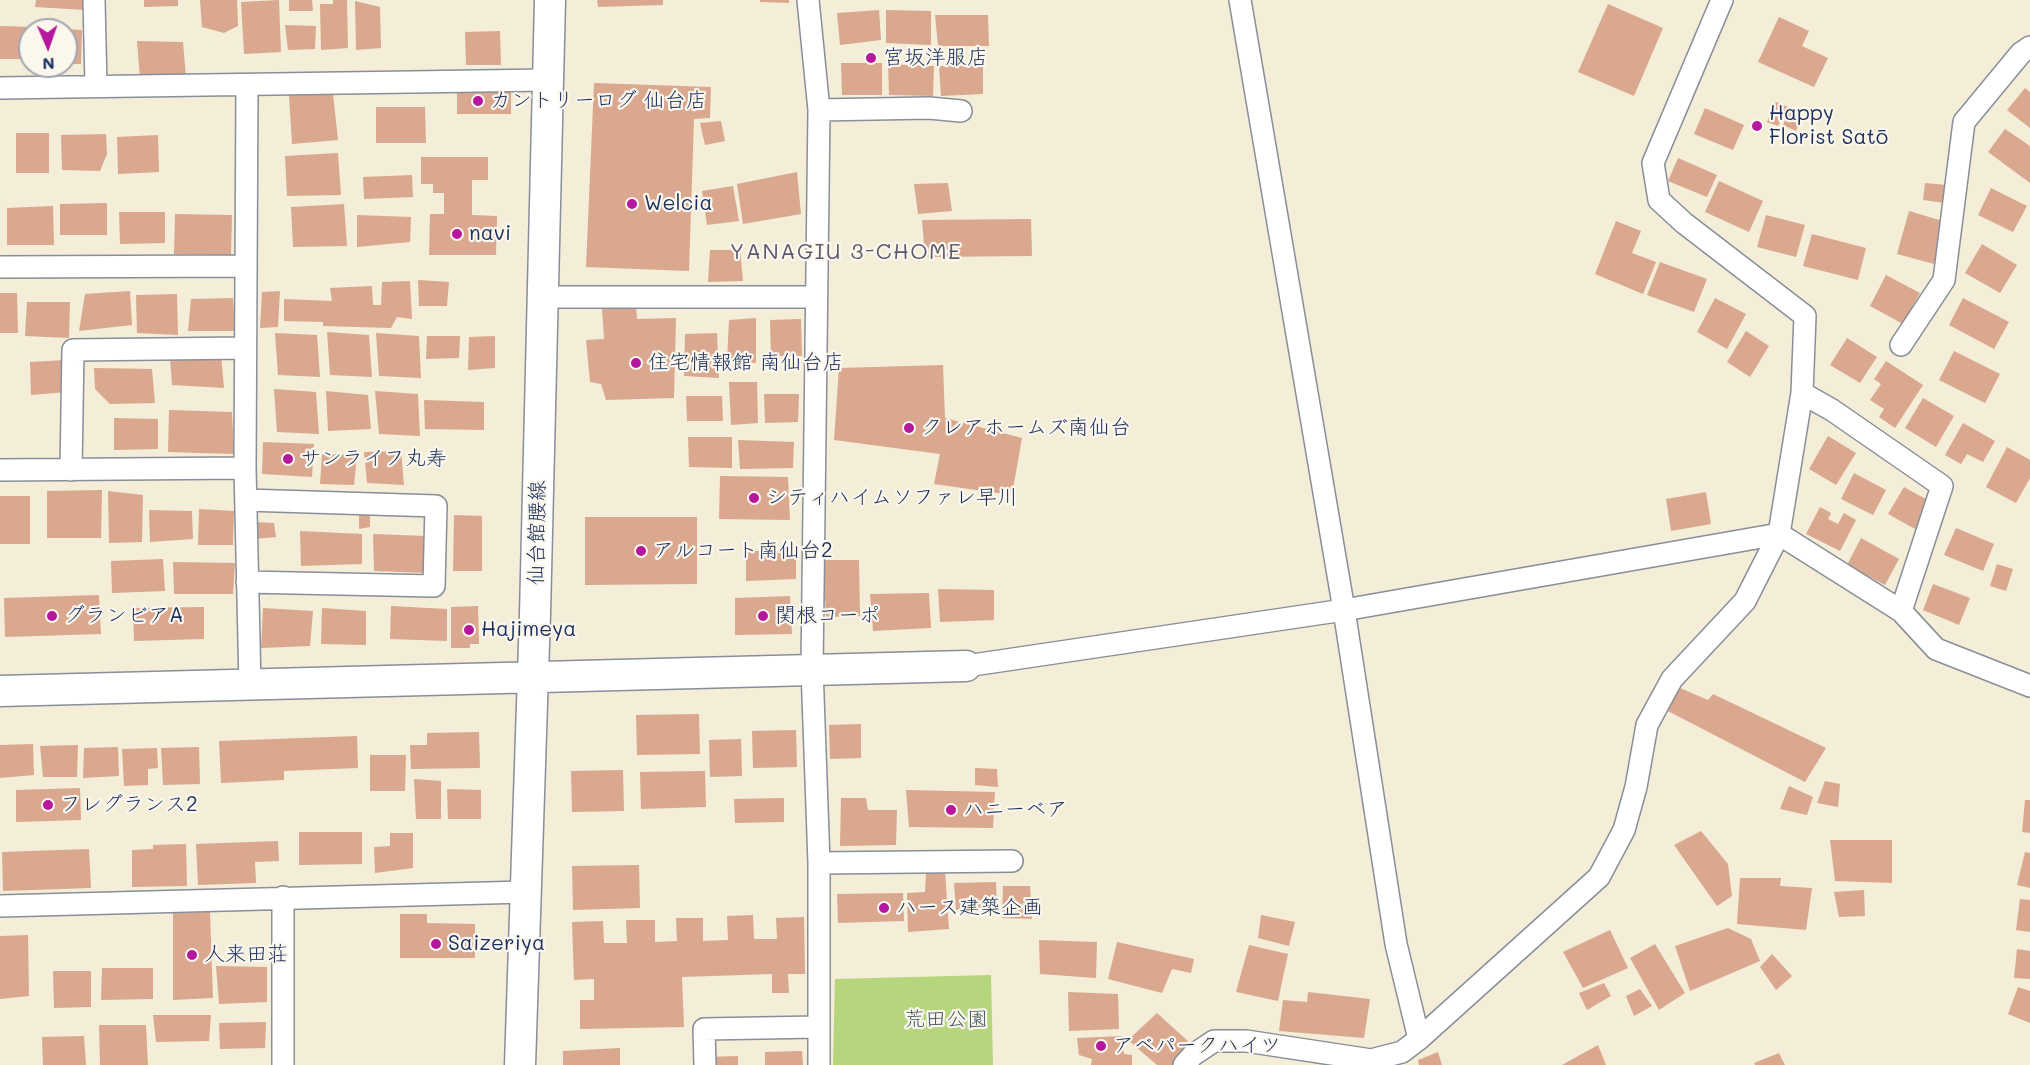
<!DOCTYPE html>
<meta charset="utf-8">
<style>
body{margin:0}
#map{position:relative;width:2030px;height:1065px;overflow:hidden;background:#f4edd7;font-family:Mali,sans-serif}
canvas{display:block}
.north{position:absolute;left:18px;top:18px;width:60px;height:60px;box-sizing:border-box;background:#fbf7ec;border:2px solid #a1a7b3;border-radius:50%;rotate:178deg;font-size:16px;font-weight:700;line-height:24px;text-align:center;color:#1b2f5e}
.north::after{content:'';display:block;margin:auto;width:21px;height:27px;background:#b5179e;clip-path:polygon(50% 0,100% 100%,50% 72%,0 100%)}
</style>
<div id="map">
<canvas width="2030" height="1065"></canvas>
<div class="north">N</div>
</div>
<script>
const ctx = document.querySelector('canvas').getContext('2d');
ctx.lineJoin = 'round';
function fillPath(path, color) {
  ctx.fillStyle = color;
  ctx.fill(path, 'evenodd');
}
function trace(path, color, width, dash) {
  ctx.strokeStyle = color;
  ctx.lineWidth = width;
  ctx.lineCap = dash ? 'butt' : 'round';
  ctx.setLineDash(dash || []);
  ctx.stroke(path);
}
function label(font, color, halo, rows, align = 'center') {
  ctx.font = font + ' Mali,"Klee One",sans-serif';
  ctx.lineWidth = 4.5;
  ctx.setLineDash([]);
  ctx.textBaseline = 'middle';
  ctx.strokeStyle = halo;
  ctx.fillStyle = color;
  for (const [text, x, y, turn = 0] of rows) {
    ctx.save();
    ctx.translate(x, y);
    ctx.rotate((+turn || 0) * Math.PI / 180);
    ctx.textAlign = isNaN(turn) ? turn : align;
    if (halo) ctx.strokeText(text, 0, 0);
    ctx.fillText(text, 0, 0);
    ctx.restore();
  }
}
fillPath(new Path2D(`
 M991 975 993 1065H833L835 979Z`), '#b5d67d');
fillPath(new Path2D(`
 M36 0H84L85 10 35 7Z
 M144 0H178V6L144 7Z
 M200 0H237L238 26 224 33 202 27Z
 M279 0 281 52 244 54 241 2Z
 M289 0H312L313 11H289Z
 M333 0H347L348 48 321 50 320 4H333Z
 M597 0H663V5L598 7Z
 M760 0H789V3L760 2Z
 M355 1 380 7 381 48 356 50Z
 M1608 4 1663 28 1634 96 1578 72Z
 M879 10 881 40 840 45 837 13Z
 M886 10 931 11V45L886 43Z
 M935 15H988L989 46H938Z
 M1779 17 1809 31 1802 46 1828 58 1814 87 1758 62Z
 M54 18 56 30H37L36 21Z
 M285 25 316 26 315 49 288 50Z
 M0 26 33 27 34 30H30V59H0Z
 M66 29 82 30 81 64H66Z
 M500 31 501 65H466L465 32Z
 M137 41 183 42 186 77 140 78Z
 M841 63H882V95H842Z
 M888 64 934 66 933 96 889 95Z
 M939 66H983V94L941 96Z
 M594 83 711 87 710 118 694 119 689 271 586 267Z
 M2025 88 2030 92V128L2007 110Z
 M457 90H511V114H457Z
 M333 94 338 140 292 144 289 95Z
 M1776 102 1788 107 1784 115 1772 110Z
 M376 107H425L426 143H376Z
 M1705 108 1744 125 1733 150 1694 134Z
 M1789 111 1802 116 1796 131 1783 125Z
 M1771 113 1782 118 1778 126 1767 122Z
 M721 121 725 141 705 145 700 123Z
 M2005 129 2030 146V183L1988 152Z
 M16 133H49V173H16Z
 M106 134 107 154 100 171 62 170 61 135Z
 M158 135 159 172 118 174 117 137Z
 M338 153 341 195 287 196 285 156Z
 M421 157H488V180H472V215L497 216 496 255H429L430 214H444V193H433V184H421Z
 M1678 158 1717 175 1707 197 1668 181Z
 M797 172 801 214 743 224 737 184Z
 M412 175 413 197 364 199 363 177Z
 M1719 181 1763 201 1749 232 1705 212Z
 M948 183 952 211 918 214 914 184Z
 M1925 183 1947 185 1945 203 1923 200Z
 M733 186 739 221 707 225 702 191Z
 M1991 188 2027 206 2013 232 1978 215Z
 M107 203V235H60V204Z
 M344 204 347 246 293 247 291 207Z
 M53 206 54 245H7V208Z
 M1909 211 1946 222 1934 264 1897 254Z
 M119 212H165V243L120 244Z
 M175 214 232 215 231 255 174 254Z
 M357 215 411 217 410 242 357 247Z
 M1766 215 1805 225 1796 257 1757 247Z
 M1031 219 1032 256 925 257 922 220Z
 M1616 221 1641 231 1632 253 1656 262 1643 294 1595 274Z
 M1812 234 1866 248 1858 280 1803 266Z
 M1982 244 2017 265 2000 293 1965 273Z
 M710 250H740L743 281 708 282Z
 M1660 262 1707 279 1694 312 1647 295Z
 M1886 275 1920 293 1903 324 1870 306Z
 M418 280 449 282 447 306H419Z
 M410 281 412 319 397 317 391 328 323 326V322L284 321V299L332 301 330 288 372 286 373 305H381L382 282Z
 M130 291 132 325 79 331 85 294Z
 M280 291 278 327 260 328 262 292Z
 M0 293H17L18 333H0Z
 M177 294 178 335 137 333 136 295Z
 M233 298 235 331H188L191 299Z
 M1715 298 1746 314 1727 349 1697 332Z
 M1963 298 2009 322 1994 349 1949 325Z
 M27 302H70L69 338 25 336Z
 M636 307 637 319 676 318 674 398 606 400 601 384 590 382 586 340 604 339 602 308Z
 M756 318V363L727 361 729 320Z
 M801 319 802 356H771L770 320Z
 M1746 331 1769 346 1750 377 1727 362Z
 M327 332 369 335 372 377 330 375Z
 M275 333 317 335 320 377 278 375Z
 M376 333 419 336 421 378 379 376Z
 M717 333 719 378 684 376 685 334Z
 M427 336H460L459 358 426 359Z
 M495 336V368L468 370 469 337Z
 M1847 338 1877 357 1860 383 1830 365Z
 M1954 351 2000 374 1985 403 1939 380Z
 M221 354 224 388 172 385 170 358Z
 M66 360 67 392 31 395 30 362Z
 M1886 361 1923 385 1895 428 1879 417 1884 409 1870 400 1881 384 1874 379Z
 M943 365 945 418 1022 438 1012 495 934 484 940 454 834 440 839 368Z
 M94 368 152 369 155 403 110 404 95 389Z
 M729 382H757L758 423 731 425Z
 M274 389 316 392 319 434 277 432Z
 M326 391 368 395 371 429 328 431Z
 M375 391 418 394 420 436 379 434Z
 M764 394H799L798 422 765 423Z
 M686 396H722L723 421H687Z
 M1923 398 1954 416 1936 447 1905 428Z
 M424 400 484 402V430L425 429Z
 M169 410 232 412 234 454 168 452Z
 M114 418 158 419V449L114 450Z
 M1963 423 1995 441 1983 462 1967 454 1961 464 1945 455Z
 M1828 436 1856 453 1836 485 1809 469Z
 M688 437H732V468L689 467Z
 M738 440 794 442 793 468 740 469Z
 M263 442 314 444 312 477 262 474Z
 M2007 447 2030 460V478L2016 503 1986 487Z
 M401 451 404 485 367 483 364 452Z
 M322 454 357 455 354 485 320 484Z
 M1854 473 1886 490 1873 515 1841 499Z
 M720 476 788 477 790 520 719 519Z
 M1904 487 1931 502 1915 529 1888 514Z
 M102 490 101 538H47V491Z
 M108 491 143 495 142 542 109 543Z
 M1706 492 1711 524 1671 531 1666 499Z
 M0 496H30V544H0Z
 M1820 507 1831 513 1828 519 1838 524 1844 513 1856 520 1840 551 1806 534Z
 M199 509 234 511 233 545H198Z
 M149 510 192 511 193 539 150 542Z
 M370 511V527L359 529V512Z
 M454 515 482 516V571H453Z
 M585 517H697V584L585 585Z
 M254 522 274 523 276 537 255 539Z
 M1956 528 1994 544 1983 571 1944 555Z
 M300 531 362 534V564L301 566Z
 M373 534 426 536 427 573 374 571Z
 M1861 538 1899 559 1885 585 1847 565Z
 M746 551H796V579L746 581Z
 M163 559 165 591 112 593 111 561Z
 M823 560H859L860 616 826 617Z
 M173 562 235 563 233 594H174Z
 M1997 564 2013 569 2006 591 1990 586Z
 M1933 584 1970 598 1959 625 1923 610Z
 M938 589 994 590V620L940 622Z
 M929 593 931 628 873 631 870 594Z
 M99 595 101 634 5 637 4 598Z
 M790 596 792 634 735 635V598Z
 M391 606 447 609V641L390 639Z
 M478 606 479 644H470V648H451V607Z
 M204 607V639L134 641 133 608Z
 M263 608 313 611 310 646 261 648Z
 M322 608 366 611V645L321 644Z
 M1673 685 1708 700 1713 694 1826 748 1805 782 1664 709Z
 M699 714 700 754 637 755 636 715Z
 M861 724V758L830 759 829 725Z
 M796 730 797 767 753 768 752 731Z
 M479 732 480 768 411 769 410 745H427V733Z
 M357 736 358 768 284 771V780L221 783 219 741Z
 M741 739 742 776 710 777 709 740Z
 M33 744 34 775 0 778V745Z
 M78 745 77 777H43L40 746Z
 M118 747 119 776 83 778 84 748Z
 M199 747 200 784 163 785 161 748Z
 M157 748 158 768 148 769V785L124 786 122 749Z
 M370 755H406L405 791H370Z
 M975 768 997 769 998 787 975 785Z
 M623 770 624 811 572 812 571 771Z
 M705 771 706 807 641 809 640 772Z
 M414 779 441 781V819H416Z
 M1825 781 1840 784 1838 807 1817 803Z
 M1789 786 1813 797 1807 815 1780 809Z
 M80 788 81 820 16 822V790Z
 M447 789 481 790V819H448Z
 M906 790 995 792 993 828 909 827Z
 M784 798V822L735 823 734 799Z
 M841 798H866L868 810H897L896 845 840 846Z
 M2025 800H2030V833L2022 832Z
 M1701 831 1728 864 1732 896 1717 906 1674 845Z
 M299 832H362V864L299 865Z
 M390 833H413V868L375 873 374 847 390 846Z
 M1830 840H1892V883L1835 881Z
 M278 841 279 861 255 862 256 883 198 885 196 844Z
 M186 844 187 886 132 887V850L153 849V845Z
 M89 849 91 888 3 891 2 852Z
 M2025 852 2030 853V888L2017 885Z
 M639 865 640 908 573 910 572 866Z
 M945 871 949 929 908 932 907 893 925 892 926 873Z
 M1740 878H1781L1780 886 1812 888 1806 930 1737 924Z
 M996 882 997 908 956 910 954 883Z
 M1003 886H1030L1032 919 1002 918Z
 M1864 890 1865 916 1839 917 1834 892Z
 M903 893 904 921 838 923 837 894Z
 M2020 899 2030 900V932L2016 930Z
 M210 912 213 998 173 1000V913Z
 M400 914H427V923L475 924V958H400Z
 M753 915 754 939H777L776 918 804 917 805 974H788L789 993H772V974L682 977 684 1027 580 1029V1000H594V979L574 980 572 922 603 921 604 943H627L626 920H655V942L677 941 676 918H703V941L728 940 727 916Z
 M1261 915 1295 922 1289 946 1258 938Z
 M1728 928 1751 939 1760 961 1690 991 1675 946Z
 M1610 930 1628 968 1583 988 1563 952Z
 M28 935 29 996 0 999V936Z
 M1039 940 1097 942 1096 978 1040 974Z
 M1117 942 1194 959 1191 973 1172 969 1162 993 1108 979Z
 M1655 944 1685 993 1659 1010 1630 958Z
 M1249 945 1288 954 1278 1001 1236 992Z
 M2017 949 2030 951V979L2014 978Z
 M1772 954 1792 976 1776 990 1760 967Z
 M216 966 267 967V1002L219 1004Z
 M102 968H153V999L101 1000Z
 M53 971H91V1007L54 1008Z
 M1604 983 1611 996 1587 1010 1579 993Z
 M2018 987 2030 991V1023L2008 1014Z
 M1640 989 1652 1006 1634 1016 1626 996Z
 M1068 992 1118 994 1119 1029 1069 1031Z
 M1308 992 1370 999 1364 1038 1279 1031 1283 1000 1307 1002Z
 M1157 1013 1190 1043 1172 1065H1157L1128 1040Z
 M153 1015H211L209 1041 156 1042Z
 M266 1022 265 1048 220 1049 219 1023Z
 M99 1025H146L148 1065H100Z
 M84 1036 86 1065H43L42 1037Z
 M1122 1036 1124 1054 1132 1055V1065H1091L1092 1059 1079 1055 1077 1038Z
 M1598 1045 1606 1065H1562Z
 M620 1048V1065H563V1051Z
 M802 1051 803 1065H765V1052Z
 M1438 1052 1442 1065H1419L1418 1060Z
 M1779 1053 1785 1065H1755L1754 1063Z
 M738 1056V1065H707V1057Z`), '#d9a88f');
const street = new Path2D(`
 M94 0 96 86
 M808 0 819 110 812 668 819 863V1065
 M1240 0 1344 610 1396 944 1419 1039
 M247 85 245 468 250 685
 M0 88 547 80
 M819 110 929 108 961 111
 M0 267 245 266
 M543 297H815
 M1901 345 1944 280 1964 122 2021 53 2030 47
 M0 470 245 468
 M71 470 73 350 245 348
 M246 500 436 506 434 586 247 582
 M1901 611 1936 649 2030 686
 M966 666 1344 610 1779 534 1901 611 1942 486 1832 410 1802 393
 M819 863 1012 861
 M283 897V1065
 M0 906 525 892
 M705 1065 704 1029 818 1027
 M1184 1065 1193 1055 1214 1041H1246L1371 1060 1402 1052 1419 1039 1599 877 1624 830 1636 787 1647 725 1672 679 1745 601 1779 534 1802 393 1805 316 1684 223 1659 200 1653 163 1722 0`);
const secondary = new Path2D(`
 M0 691 966 666
 M520 1065 535 614 550 0`);
trace(street, '#888e9a', 24);
trace(secondary, '#888e9a', 33);
trace(street, '#fff', 21);
trace(secondary, '#fff', 30);
for (const [x, y, r, color] of [
 [871,58,6,"#b5179e"],
 [478,101,6,"#b5179e"],
 [1757,126,6,"#b5179e"],
 [632,204,6,"#b5179e"],
 [457,234,6,"#b5179e"],
 [636,363,6,"#b5179e"],
 [909,428,6,"#b5179e"],
 [288,459,6,"#b5179e"],
 [754,498,6,"#b5179e"],
 [641,551,6,"#b5179e"],
 [52,616,6,"#b5179e"],
 [763,616,6,"#b5179e"],
 [469,630,6,"#b5179e"],
 [48,805,6,"#b5179e"],
 [951,810,6,"#b5179e"],
 [884,908,6,"#b5179e"],
 [436,944,6,"#b5179e"],
 [192,955,6,"#b5179e"],
 [1101,1046,6,"#b5179e"]
]) {
  const dot = new Path2D();
  dot.arc(x, y, r, 0, 2 * Math.PI);
  ctx.fillStyle = color;
  ctx.fill(dot);
  trace(dot, '#fbf7ec', 2);
}
label('21px', '#1b2f5e', '#fbf7ec', [
 ["宮坂洋服店",883,58],
 ["カントリーログ 仙台店",490,101],
 ["Happy",1769,114],
 ["Florist Satō",1769,138],
 ["Welcia",644,204],
 ["navi",469,234],
 ["住宅情報館 南仙台店",648,363],
 ["クレアホームズ南仙台",921,428],
 ["サンライフ丸寿",300,459],
 ["シティハイムソファレ早川",766,498],
 ["アルコート南仙台2",653,551],
 ["グランビアA",64,616],
 ["関根コーポ",775,616],
 ["Hajimeya",481,630],
 ["フレグランス2",60,805],
 ["ハニーベア",963,810],
 ["ハース建築企画",896,908],
 ["Saizeriya",448,944],
 ["人来田荘",204,955],
 ["アベパークハイツ",1113,1046]
], 'left');
label('21px', '#1b2f5e', '#fbf7ec', [
 ["仙台館腰線",537,533,-89]
]);
label('21px', '#425966', '#fbf7ec', [
 ["荒田公園",946,1020]
]);
ctx.letterSpacing = '1.5px';
label('22px', '#5e596f', '#fbf7ec', [
 ["YANAGIU 3-CHOME",846,252]
]);
ctx.letterSpacing = '0px';
</script>
